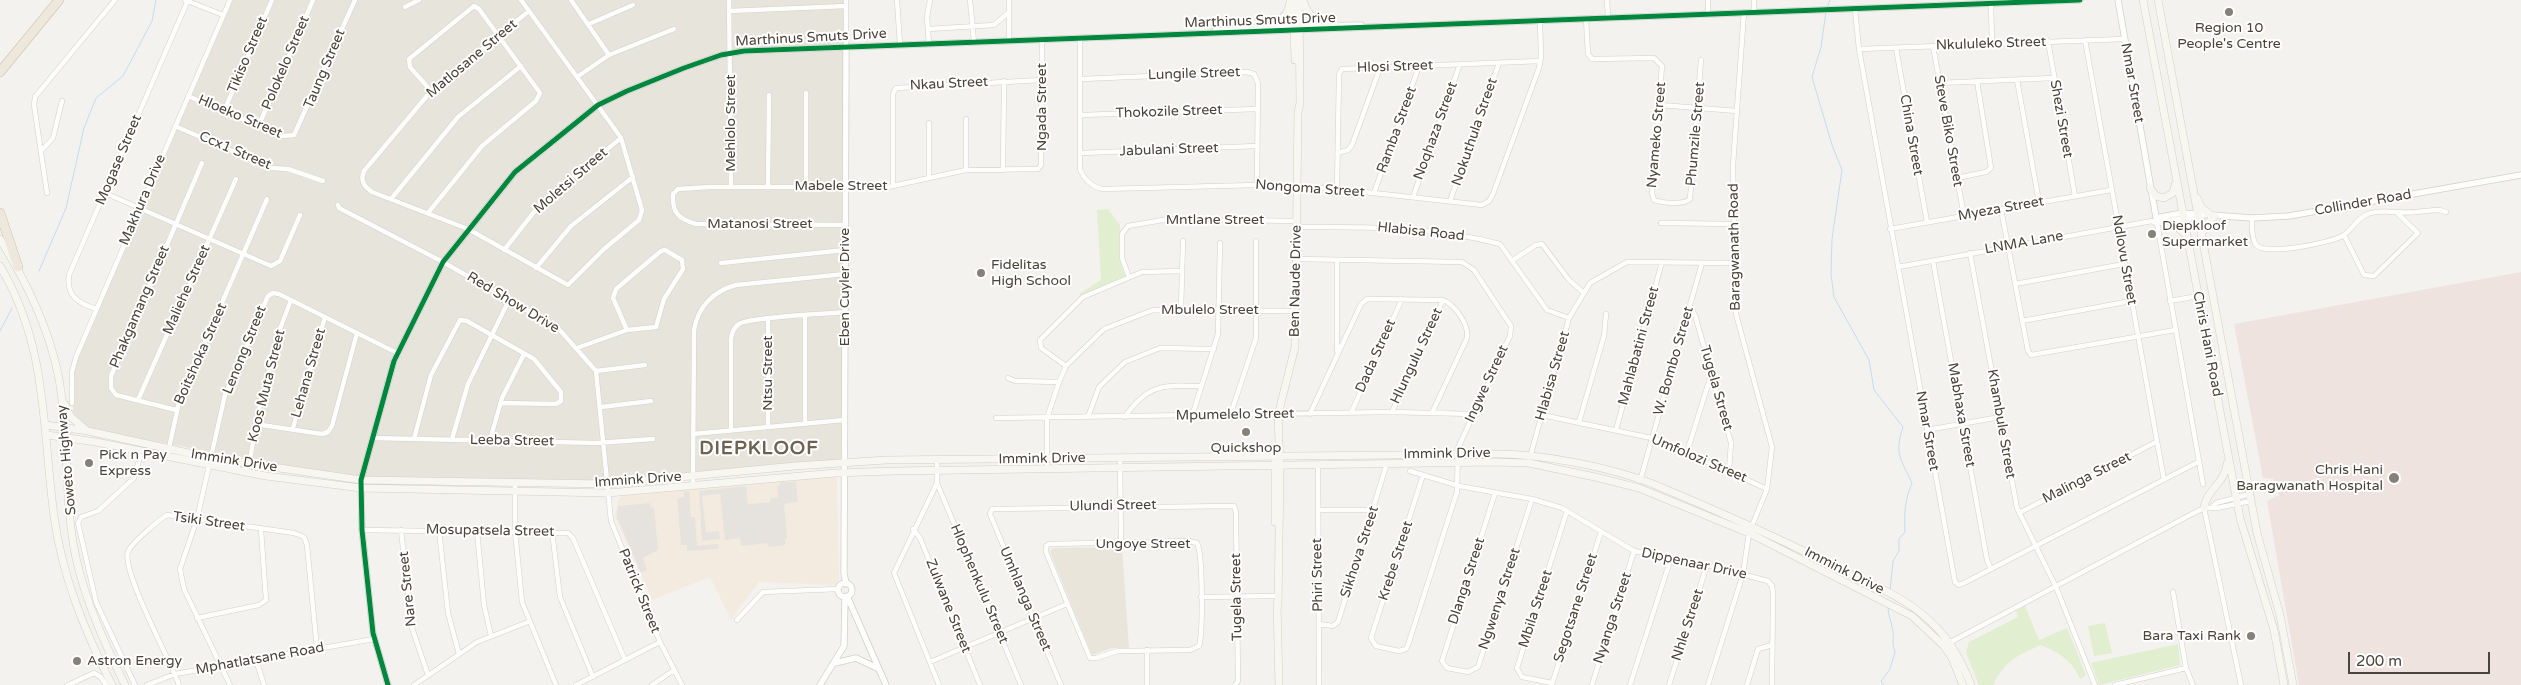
<!DOCTYPE html>
<style>
body{margin:0}
#map{position:relative;width:2521px;height:685px;overflow:hidden;background:#f4f2ee;font-family:"Varela Round",sans-serif}
canvas{display:block}
.scale{position:absolute;left:2348px;top:652px;width:142px;height:22px;box-sizing:border-box;border:2px solid #4b4439;border-top:0;padding-left:6px;font-size:15px;line-height:18px;white-space:nowrap;color:#4b4439;-webkit-text-stroke:4px #fff;paint-order:stroke}
</style>
<div id="map">
<canvas width="2521" height="685"></canvas>
<div class="scale">200 m</div>
</div>
<script>
const ctx = document.querySelector('canvas').getContext('2d');
ctx.lineJoin = 'round';
function fillPath(path, color) {
  ctx.fillStyle = color;
  ctx.fill(path, 'evenodd');
}
function trace(path, color, width, dash) {
  ctx.strokeStyle = color;
  ctx.lineWidth = width;
  ctx.lineCap = dash ? 'butt' : 'round';
  ctx.setLineDash(dash || []);
  ctx.stroke(path);
}
function label(font, color, halo, rows, align = 'center') {
  ctx.font = font + ' "Varela Round",sans-serif';
  ctx.lineWidth = 4;
  ctx.setLineDash([]);
  ctx.textBaseline = 'middle';
  ctx.strokeStyle = halo;
  ctx.fillStyle = color;
  for (const [text, x, y, turn = 0] of rows) {
    ctx.save();
    ctx.translate(x, y);
    ctx.rotate((+turn || 0) * Math.PI / 180);
    ctx.textAlign = isNaN(turn) ? turn : align;
    if (halo) ctx.strokeText(text, 0, 0);
    ctx.fillText(text, 0, 0);
    ctx.restore();
  }
}
fillPath(new Path2D(`
 M231 0H846L844 462 607 484 361 480 83 428 73 419 74 363Z`), '#e7e4dc');
fillPath(new Path2D(`
 M837 476 839 580 836 585 759 582 731 620 710 577 652 600 615 517 618 500 621 496Z`), '#f3ebdf');
fillPath(new Path2D(`
 M1122 547 1129 648H1112L1092 655 1050 552 1052 548Z`), '#eae5da');
fillPath(new Path2D(`
 M2521 272V685H2299L2267 501 2279 495 2273 479 2263 478 2234 324Z`), '#eee3df');
fillPath(new Path2D(`
 M1108 209 1120 225V261L1125 276 1081 296 1079 294 1101 280 1097 210Z
 M2025 606 2039 640 2067 628 2086 675 2080 679C2072 660 2059 653 2041 645 2017 655 2004 662 1993 685H1979L1966 653 1969 642 2018 617 2016 611Z
 M2105 623 2112 653 2094 656 2088 626Z
 M2178 644 2180 665 2099 685 2091 663Z`), '#e1eecf');
fillPath(new Path2D(`
 M781 482H796L798 502 784 504 787 538 785 539V545L768 547 767 543 741 546 740 538 725 540 720 494 702 496 706 532 719 531 720 539 702 541 699 491 746 486 748 504 770 502V498L778 497 777 488Z
 M689 491 691 517H695L697 546 718 544 719 549 687 551V545H681L677 498 684 497V492Z
 M650 503 651 507 654 508 658 550 643 558 647 570 641 573 617 517 618 506Z`), '#e6e3df');
trace(new Path2D(`
 M1827 8 1830 0
 M1826 12 1821 47 1812 77 1832 145 1842 170 1832 239 1831 274 1834 297 1869 360 1874 390 1903 427C1894 454 1901 459 1912 483 1905 499 1904 514 1905 532L1899 539V551L1893 561 1890 591
 M39 271 66 208 84 128 96 98 123 76 152 21 156 0
 M0 331 12 308
 M1884 685 1881 681 1890 669 1895 652C1891 643 1895 636 1892 627 1891 620 1888 615 1888 607`), '#c0ddf1', 1);
const minor = new Path2D(`
 M185 0 223 15
 M521 0 614 128 621 138 642 210 639 220 604 249 568 285 468 229 372 192C364 187 360 180 364 171L431 91 529 11
 M571 0 609 55
 M729 0 731 187
 M897 0 900 45
 M970 0 974 42
 M1009 0V41
 M1607 0 1608 18
 M1708 0V14
 M1991 4 1992 43
 M405 7 419 0
 M1855 10 1859 49 1955 582 1959 585 1964 583 2198 462
 M730 11 846 6
 M1754 12V0
 M1586 19 1588 54 1592 59 1654 58 1662 66 1652 193 1654 200C1662 203 1684 205 1690 199L1701 60
 M589 24 633 5
 M928 29 994 25 1009 12
 M1080 38V169C1083 178 1093 188 1103 189L1257 185 1337 189 1482 205 1489 201 1493 194 1539 68 1541 57 1540 21
 M2085 40 2164 480
 M2048 41 2075 196
 M929 44 927 17 930 0
 M1933 46 1964 216
 M846 47V0
 M1896 48 1927 222
 M1859 49 2124 39
 M577 77 609 55 674 29
 M1081 79 1247 72 1254 74 1258 83 1257 185
 M2017 80 2039 202
 M1939 83 2053 78
 M188 96 283 136 294 135 355 0
 M1660 105 1737 111
 M224 111 272 0
 M1081 115 1257 109
 M966 119V170
 M929 123V178
 M259 125 313 0
 M175 126 271 168 288 169 323 181
 M41 151 53 138 62 101
 M1081 153 1257 146
 M1338 153 1348 150 1352 145 1380 68
 M1003 170 1004 81
 M1957 178 1986 172 1991 168 1977 81
 M768 186 769 95
 M806 186V93
 M893 186V94L896 88 1041 80
 M1337 189 1339 74 1342 69 1540 61
 M47 193 34 105 35 97 115 0
 M105 193 271 266 280 261 300 215
 M1374 193 1419 66
 M1413 197 1460 64
 M391 199 458 117 521 66
 M1450 201 1499 63
 M338 205 339 208 443 262 558 328 596 371 611 521 660 642 682 685
 M2001 209 2028 351 2031 355 2175 330
 M428 213 482 146 536 101 540 93 479 9 474 6 409 59 410 67 431 91
 M2252 218C2252 226 2251 238 2256 245 2265 256 2330 243 2342 236 2352 231 2356 218 2368 214 2379 210 2387 212 2398 212 2412 214 2426 210 2440 210L2446 212
 M2151 221 2157 223 2203 484
 M1661 223 1734 224
 M845 225 696 224C678 219 672 212 673 194L678 189 710 187H888L966 170 1038 169 1041 165 1042 39
 M1297 227C1367 227 1431 226 1500 244L1547 310 1569 318
 M1890 229 2111 190
 M2344 235 2364 275 2374 276 2418 233 2397 213
 M504 250 542 202 621 138
 M1970 253 2017 508 2056 587 2095 685
 M1297 259 1462 262 1474 270 1511 326 1510 336 1458 448 1457 492 1408 645 1406 649 1399 651 1376 646 1371 638 1423 475
 M1513 260 1536 245 1542 244 1569 280 1583 292
 M1933 261 1987 560 1991 569
 M721 263 845 250
 M1898 267 2152 221
 M536 268 571 226 633 177
 M1129 277 1122 258V234L1128 226 1169 219 1297 221
 M2015 284 2124 264
 M2170 301 2198 296
 M1690 307 1695 315 1731 443 1729 471
 M96 309C78 303 66 296 69 275L188 0
 M1181 309 1183 241
 M768 320V426
 M2022 321 2131 301
 M577 348 627 330 656 327 664 299 683 269 682 260 665 250 661 251 616 289 613 298 627 330
 M1337 351V260
 M1066 366 1041 348 1040 340 1083 297 1142 272 1182 271
 M596 371 645 365
 M1008 378 1015 381 1059 382
 M138 400 236 179
 M72 403V372L76 357 230 0
 M601 407 651 401
 M176 410 116 395 111 388V376L202 163
 M1392 412 1443 300
 M1351 413 1402 299
 M1310 414 1361 304 1367 299 1443 300C1455 305 1469 324 1467 338L1432 413
 M1542 415 1656 439 1767 489
 M1192 416 1218 334 1220 243
 M1230 416 1256 338V241
 M1088 417 1099 387 1125 362 1160 348 1214 349
 M1125 417C1147 384 1164 385 1201 386
 M996 418 1392 412 1473 414
 M1579 422 1604 336 1606 314
 M805 423V316
 M255 424 322 434 328 432 332 426 357 333
 M293 428 325 317
 M731 430V338C732 333 734 327 739 324 750 317 827 314 845 312
 M1616 430 1662 262
 M1927 430 2000 417
 M693 434 844 420
 M372 438 597 443 653 439
 M414 439 431 375 460 320 467 321 534 359 561 392V401L556 404 501 403
 M452 439 468 384 509 300
 M490 440 502 398 524 354
 M1687 452 1711 375
 M167 457 179 402 267 199
 M1530 457 1569 318 1590 283 1627 262 1735 263
 M1120 458 1121 543
 M937 460V483L894 573 939 685
 M1318 464 1319 685
 M249 466 258 413 280 329 291 300
 M1047 467V418L1059 382 1066 366 1104 329 1153 310 1296 311
 M1410 471 1459 486 1532 499 1562 508 1634 551 1707 565 1768 581 1772 586 1773 593 1772 685
 M1640 481 1702 263
 M515 483V531L522 602 556 685
 M937 483 1021 685
 M693 485 694 330C698 306 714 291 736 285L845 274
 M1495 493 1442 661 1447 668 1468 672 1478 667 1532 499
 M2212 507 2216 503 2250 494
 M2204 508 2241 685
 M1318 510H1373
 M2019 513 2156 442
 M913 529 920 538 980 685
 M362 530 568 533 573 538 625 660
 M401 530 412 628 428 675
 M439 530 448 613 459 654
 M477 531 484 605 491 636
 M552 531 560 597 593 677
 M1189 541 1197 543C1203 553 1203 634 1199 646L1190 650 1118 651 1096 658H1090L1046 552V546L1049 544Z
 M2173 592 2186 668 2193 685
 M1201 597 1279 596
 M197 618 259 605 266 600 261 530
 M737 620 763 592 838 589
 M1319 624 1333 626 1338 622 1387 463
 M1947 644 2190 515 2204 508H2217L2251 501
 M1147 650V685
 M256 660 264 685
 M930 662 1067 604
 M1552 683 1522 677 1517 668 1567 511
 M1552 684 1601 532
 M68 685 94 673 101 677 106 685
 M135 685 96 602 78 523 81 517 98 511 134 478 142 450
 M147 685 175 674 374 639
 M179 685C171 662 121 570 128 552 130 544 159 520 167 515L294 533 304 537 307 545 317 649
 M230 685 184 589 180 569 197 519 225 395 268 296 273 293 279 294 397 353
 M414 685 477 642 528 622
 M576 685 660 642
 M652 685 674 670
 M1061 685 990 514 992 509 1234 506 1236 512 1238 681 1235 685
 M1592 685 1634 551
 M1630 685 1671 558
 M1669 685 1707 565
 M1708 685 1743 574 1749 533 1767 489 1772 447 1736 314 1733 165 1744 12
 M1747 685 1758 649 1772 645
 M2115 685 2186 668`);
const tertiary = new Path2D(`
 M2118 0 2157 223 2202 216
 M1265 27 1361 25
 M1215 31 1256 28
 M846 47 844 573 846 584
 M2156 218 2182 213 2252 218 2289 216 2521 175
 M838 590a7 7 0 1 1 14 0a7 7 0 1 1-14 0Z
 M847 596 886 685
 M835 663 856 658 877 668
 M388 685 373 633 362 530 361 480 394 361 443 262 515 172 598 105 627 91 684 68 721 55 744 51 2080 0
 M820 685 844 646 845 597`);
const secondary = new Path2D(`
 M1293 0 1295 60
 M1303 0C1308 19 1319 22 1336 25
 M2143 0 2240 518 2274 630 2284 685
 M2158 0 2257 533 2280 615 2293 685
 M1253 28C1270 25 1288 22 1290 2
 M2150 188 2156 196 2164 198 2173 193 2175 185
 M2197 198 2201 207 2212 216
 M2171 221 2185 234
 M2201 235 2206 225 2215 216
 M0 239C26 281 48 325 58 374 70 434 63 498 76 558 86 603 105 644 125 685
 M0 266C48 346 42 427 54 516 62 576 85 632 112 685
 M64 403 71 417 85 429
 M46 425 88 431 211 458 361 480 607 484 795 466 886 460 1497 454C1542 454 1610 467 1653 484 1718 511 1783 540 1846 572 1872 584 1900 596 1922 614 1946 633 1960 657 1971 685
 M47 435 96 442 266 476 361 488 608 493 835 473 894 471 1494 462 1529 463 1595 477 1639 488 1749 533 1912 616 1944 646 1952 658 1963 685
 M1275 461V522
 M2204 508C2206 490 2225 483 2227 464
 M1277 603 1279 685
 M1278 606 1280 469 1278 415 1295 347 1298 112 1300 103 1299 0`);
const motorway = new Path2D(`
 M0 72 59 0
 M0 213 18 267`);
trace(minor, '#d2d0cb', 5.5);
trace(tertiary, '#d2d0cb', 7);
trace(secondary, '#d3cfc5', 8);
trace(motorway, '#ccbfa9', 10);
trace(minor, '#fdfdfc', 4.5);
trace(tertiary, '#fdfdfc', 5.5);
trace(secondary, '#f7f6f1', 7);
trace(motorway, '#ede8db', 9);
trace(new Path2D(`
 M388 685 373 633 362 530 361 480 394 361 443 262 515 172 598 105 627 91 684 68 721 55 744 51 2080 0`), '#00873e', 5);
for (const [x, y, r, color] of [
 [2229,12,5,"#868178"],
 [2152,234,5,"#868178"],
 [981,273,5,"#868178"],
 [1246,432,5,"#868178"],
 [89,463,5,"#868178"],
 [2394,478,6,"#868178"],
 [2251,636,5,"#868178"],
 [77,661,5,"#868178"]
]) {
  const dot = new Path2D();
  dot.arc(x, y, r, 0, 2 * Math.PI);
  ctx.fillStyle = color;
  ctx.fill(dot);
  trace(dot, '#fff', 2);
}
label('14px', '#4b4439', '#fff', [
 ["Marthinus Smuts Drive",1260,21,-2],
 ["Marthinus Smuts Drive",811,38,-3],
 ["Nkululeko Street",1991,44,-2],
 ["Tikiso Street",248,55,-67],
 ["Matlosane Street",472,59,-40],
 ["Polokelo Street",286,63,-67],
 ["Hlosi Street",1395,67,-2],
 ["Taung Street",325,69,-67],
 ["Lungile Street",1194,74,-2],
 ["Nmar Street",2132,83,80],
 ["Nkau Street",949,84,-3],
 ["Ngada Street",1042,107,-90],
 ["Thokozile Street",1169,112,-2],
 ["Hloeko Street",240,117,23],
 ["Shezi Street",2061,119,80],
 ["Mehlolo Street",731,123,-90],
 ["Ramba Street",1397,130,-70],
 ["Noqhaza Street",1436,131,-70],
 ["Steve Biko Street",1948,131,80],
 ["Nokuthula Street",1475,132,-71],
 ["Phumzile Street",1696,134,-85],
 ["Nyameko Street",1657,135,-85],
 ["China Street",1911,135,80],
 ["Jabulani Street",1169,150,-2],
 ["Ccx1 Street",235,151,23],
 ["Mogase Street",119,160,-67],
 ["Moletsi Street",571,181,-41],
 ["Mabele Street",841,186],
 ["Nongoma Street",1310,189,4],
 ["Makhura Drive",143,200,-67],
 ["Collinder Road",2363,203,-10],
 ["Myeza Street",2001,209,-10],
 ["Mntlane Street",1215,220],
 ["Matanosi Street",760,224],
 ["Hlabisa Road",1421,232,6],
 ["LNMA Lane",2024,243,-10],
 ["Baragwanath Road",1735,247,-91],
 ["Ndlovu Street",2124,260,80],
 ["Ben Naude Drive",1296,281,-89],
 ["Eben Cuyler Drive",845,287,-90],
 ["Maliehe Street",187,290,-66],
 ["Red Show Drive",513,303,31],
 ["Phakgamang Street",140,307,-67],
 ["Mbulelo Street",1210,310],
 ["Chris Hani Road",2207,344,79],
 ["Mahlabatini Street",1639,346,-75],
 ["Lenong Street",245,350,-68],
 ["Boitshoka Street",201,354,-66],
 ["Dada Street",1376,356,-66],
 ["Hlungulu Street",1417,356,-65],
 ["W. Bombo Street",1674,361,-74],
 ["Lehana Street",309,373,-74],
 ["Ntsu Street",768,373,-90],
 ["Hlabisa Street",1553,376,-74],
 ["Ingwe Street",1487,384,-65],
 ["Koos Muta Street",267,386,-76],
 ["Tugela Street",1716,388,74],
 ["Mpumelelo Street",1235,415,-1],
 ["Mabhaxa Street",1961,415,80],
 ["Khambule Street",2001,424,80],
 ["Nmar Street",1927,431,80],
 ["Leeba Street",512,441,1],
 ["Immink Drive",1447,454,-1],
 ["Immink Drive",1042,459,-1],
 ["Umfolozi Street",1699,459,23],
 ["Soweto Highway",67,460,-95],
 ["Immink Drive",234,461,9],
 ["Malinga Street",2087,478,-27],
 ["Immink Drive",638,480,-4],
 ["Ulundi Street",1113,506,-1],
 ["Tsiki Street",209,522,8],
 ["Mosupatsela Street",490,531,1],
 ["Ungoye Street",1143,544],
 ["Sikhova Street",1360,552,-72],
 ["Krebe Street",1396,561,-72],
 ["Dippenaar Drive",1694,564,12],
 ["Immink Drive",1844,571,27],
 ["Phiri Street",1318,575,-91],
 ["Dlanga Street",1467,581,-72],
 ["Hlophenkulu Street",979,584,67],
 ["Nare Street",408,589,-96],
 ["Patrick Street",639,591,68],
 ["Tugela Street",1237,597,-91],
 ["Umhlanga Street",1025,599,67],
 ["Ngwenya Street",1500,599,-72],
 ["Zulwane Street",948,606,68],
 ["Segotsane Street",1576,608,-72],
 ["Mbila Street",1536,609,-72],
 ["Nyanga Street",1613,618,-72],
 ["Nhle Street",1688,625,-72],
 ["Mphatlatsane Road",260,659,-10]
]);
label('14px', '#4b4439', '#fff', [
 ["Region 10",2229,28,"center"],
 ["People's Centre",2229,44,"center"],
 ["Diepkloof",2162,226],
 ["Supermarket",2162,242],
 ["Fidelitas",991,265],
 ["High School",991,281],
 ["Quickshop",1246,448,"center"],
 ["Pick n Pay",99,455],
 ["Express",99,471],
 ["Chris Hani",2383,470,"right"],
 ["Baragwanath Hospital",2383,486,"right"],
 ["Bara Taxi Rank",2241,636,"right"],
 ["Astron Energy",87,661]
], 'left');
ctx.letterSpacing = '1px';
label('bold 19px', '#6e6250', '#fff', [
 ["DIEPKLOOF",759,449]
]);
ctx.letterSpacing = '0px';
</script>
